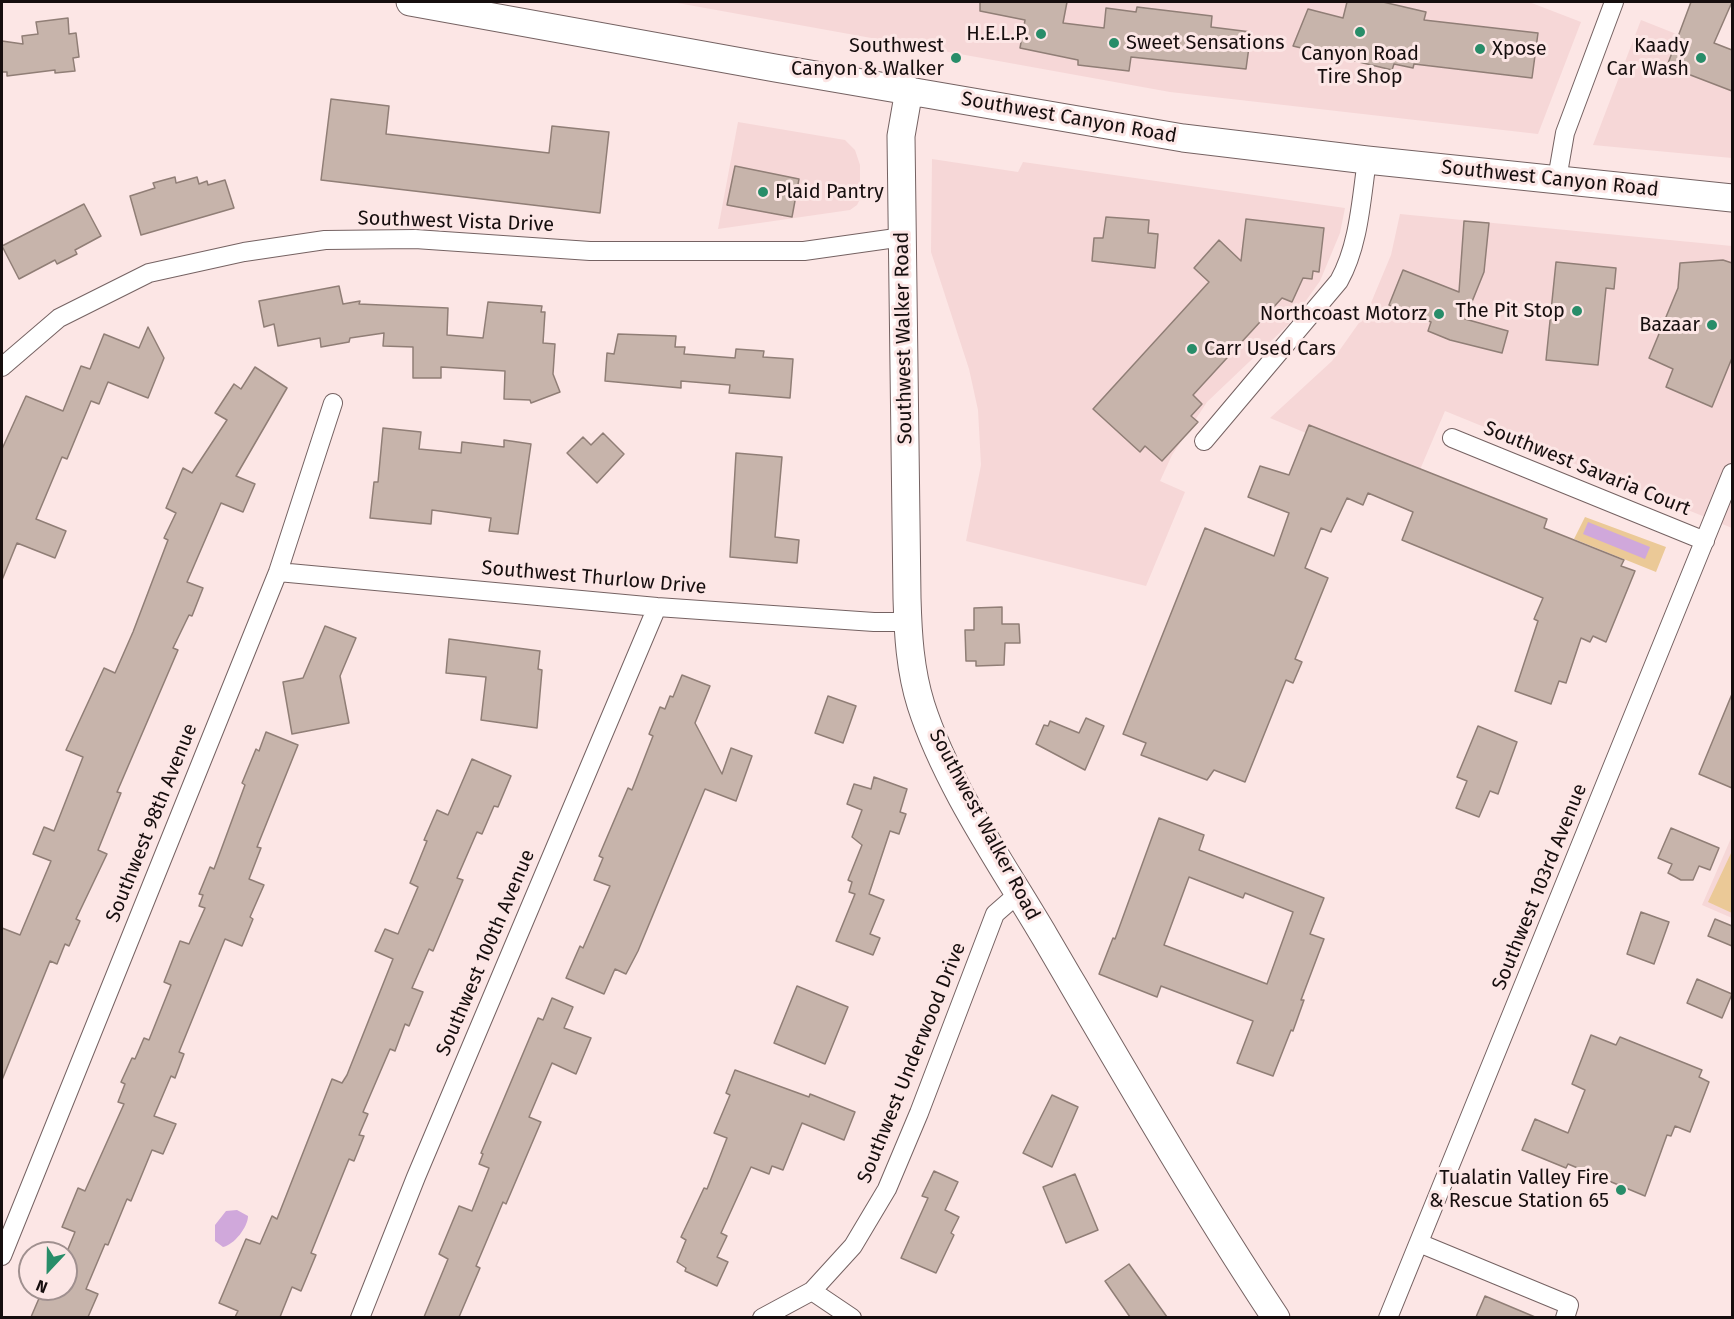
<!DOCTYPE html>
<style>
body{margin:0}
#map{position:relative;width:1734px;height:1319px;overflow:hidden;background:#fce6e5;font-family:"Fira Sans",sans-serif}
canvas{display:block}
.frame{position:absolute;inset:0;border:3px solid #160e0e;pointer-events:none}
.north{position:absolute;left:18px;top:1241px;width:60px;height:60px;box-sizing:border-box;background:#fce6e5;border:2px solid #a0908f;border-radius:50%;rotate:202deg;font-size:16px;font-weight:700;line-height:24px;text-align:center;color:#160e0e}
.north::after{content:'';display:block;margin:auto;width:21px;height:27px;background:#288d69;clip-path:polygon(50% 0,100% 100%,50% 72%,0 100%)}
</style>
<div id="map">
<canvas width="1734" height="1319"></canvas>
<div class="frame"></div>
<div class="north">N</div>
</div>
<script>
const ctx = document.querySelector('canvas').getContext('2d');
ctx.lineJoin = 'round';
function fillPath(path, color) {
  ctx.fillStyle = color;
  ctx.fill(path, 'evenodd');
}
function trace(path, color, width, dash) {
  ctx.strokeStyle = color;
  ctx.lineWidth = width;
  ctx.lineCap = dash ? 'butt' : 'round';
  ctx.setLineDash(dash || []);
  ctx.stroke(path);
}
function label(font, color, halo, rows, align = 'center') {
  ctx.font = font + ' "Fira Sans",sans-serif';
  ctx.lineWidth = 6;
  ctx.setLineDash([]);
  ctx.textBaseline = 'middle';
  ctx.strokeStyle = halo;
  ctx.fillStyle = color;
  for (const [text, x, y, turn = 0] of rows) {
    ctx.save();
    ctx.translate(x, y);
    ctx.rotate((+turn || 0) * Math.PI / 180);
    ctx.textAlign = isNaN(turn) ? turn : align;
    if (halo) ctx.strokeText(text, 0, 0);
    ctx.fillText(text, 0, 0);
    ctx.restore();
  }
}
fillPath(new Path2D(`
 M672 2H1529L1581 22 1538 134 1170 92Z
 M1641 20 1732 56V158L1593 145Z
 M738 122 845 140 855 150 860 165V199L857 205 850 210 718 229Z
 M932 159 1018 172 1023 162 1345 208 1340 233 1320 281 1290 323 1207 402 1172 455 1160 481 1185 492 1146 586 966 541 981 465 978 410 969 369 931 252Z
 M1400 214 1732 246V528L1445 411 1416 479 1270 418 1332 361 1368 310 1391 255Z
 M1732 836V918L1702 905Z`), '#f6d7d7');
fillPath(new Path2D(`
 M1585 517 1666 547 1656 572 1574 539Z
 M1732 851V913L1708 902Z`), '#ebc997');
fillPath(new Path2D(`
 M1588 522 1650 547 1645 559 1583 534Z
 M237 1210 248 1216C248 1227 234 1245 223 1247L215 1241V1225L226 1211Z`), '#d0a8db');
const building = new Path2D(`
 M980 2H1067L1063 23 1104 28 1106 8 1136 12 1137 7 1212 16 1211 27 1251 32 1246 69 1131 57 1129 71 1078 65V60L1020 48 1025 20 980 11Z
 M1347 2H1383L1426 12 1424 20 1538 33 1532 78 1414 64 1413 68 1394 64 1392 70 1293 46 1308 9 1343 18Z
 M1691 2H1732L1714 43 1732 50V91L1667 66Z
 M68 18 69 34 76 33 79 57 73 58 75 71 55 73V70L7 76V72H2V41L23 44 22 36 38 34 36 22Z
 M331 99 389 106 386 134 549 153 552 126 609 132 600 213 321 180Z
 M735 166 799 179 792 217 727 205Z
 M175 177 176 183 197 177 199 184 207 181 208 185 225 180 234 208 141 235 130 196 155 188 153 183Z
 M84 204 101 236 75 250 77 254 57 264 55 260 19 279 2 246Z
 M1106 217 1149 220 1148 233 1158 234 1155 268 1092 261 1094 238H1103Z
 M1246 219 1324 228 1319 272 1313 271 1312 279 1303 278 1292 302 1282 298 1193 395 1202 404 1191 416 1198 422 1162 461 1145 446 1140 452 1093 409 1209 282 1194 268 1219 240 1241 261Z
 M1464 221 1489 223 1484 272 1465 319 1508 331 1502 353 1450 340 1428 331 1431 322 1389 305 1403 270 1459 292Z
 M1723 260 1732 263V358L1712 407 1666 387 1673 369 1649 358 1678 288 1680 263Z
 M1556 262 1616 268 1614 289 1606 288 1598 365 1546 360Z
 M339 286 343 304 360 301 359 304 448 308 447 335 483 338 488 302 542 306 541 312H545L543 343 555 344 553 374 560 392 531 403 530 400 504 399 505 371 441 367V378H413V347L383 346 384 333 350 338 349 342 321 347 320 338 278 346 274 324 264 327 259 301Z
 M148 327 164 358 148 398 108 382 99 404 91 401 67 459 62 457 36 519 66 531 55 558 17 543 2 580V449L26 396 63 411 81 366 90 369 104 334 139 348Z
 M618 334 676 336 675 347H685L684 354 735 358 736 349 764 351 763 357 793 359 790 398 729 393 730 385 681 381V388L605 381 607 353 614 354Z
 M255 367 287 388 236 476 255 484 243 512 221 503 187 582 203 588 192 616 189 615 173 648 178 650 117 792 121 793 98 850 107 854 76 919 80 921 69 946 65 944 57 964 50 961 2 1080V928L20 935 51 861 33 854 44 827 54 831 83 757 66 750 104 668 115 673 133 632 168 540 164 538 176 513 166 508 183 468 192 473 227 420 215 413 234 384 241 389Z
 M1309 425 1547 519 1544 528 1624 560 1621 566 1635 571 1606 642 1593 636 1590 642 1581 638 1566 683 1559 681 1551 704 1515 691 1538 621 1534 619 1543 598 1402 540 1413 512 1368 493 1363 505 1347 498 1331 532 1321 528 1305 568 1328 578 1295 659 1302 662 1293 683 1286 680 1245 782 1214 770 1207 780 1141 755 1146 743 1123 734 1205 528 1274 556 1289 513 1248 497 1260 466 1289 475Z
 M383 428 421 432 419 449 461 453 462 442 504 447V440L531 444 518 534 489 531 491 518 432 510 431 524 370 518 374 482H378Z
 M603 433 624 454 597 483 567 453 583 437 591 445Z
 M736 453 782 457 775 537 799 540 797 563 730 557Z
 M1002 607V624H1019L1020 643H1005L1004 665 976 666V661H966L965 630H974V608Z
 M325 626 356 638 340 676 349 723 292 734 283 682 303 678Z
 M449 639 540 651 538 669 542 670 537 728 481 720 486 677 446 673Z
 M682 675 710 686 695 723 722 774 731 748 752 756 736 801 705 789 638 951 626 974 615 969 604 994 566 978 580 946 583 948 610 886 594 880 603 858 599 856 628 788 632 790 653 736 649 734 660 707 665 709 670 696 673 697Z
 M1732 694V788L1699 774Z
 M828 696 856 706 843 743 815 733Z
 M1086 718 1104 726 1085 770 1036 744 1044 725 1048 726 1050 721 1079 733Z
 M1478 726 1517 742 1498 794 1490 791 1479 817 1456 808 1467 781 1457 777Z
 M266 732 298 745 257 847 261 848 249 879 264 885 250 917 253 919 242 946 225 939 179 1052 184 1054 175 1078 171 1076 154 1116 176 1124 163 1154 152 1150 131 1201 127 1199 108 1245 105 1244 86 1289 98 1294 88 1317H31L43 1289H66V1254L75 1232 62 1227 78 1188 85 1191 124 1104 118 1102 125 1084 121 1082 132 1058 135 1059 144 1038 149 1040 171 985 164 982 180 941 189 944 205 908 199 906 203 895 199 894 210 867 214 869 245 785 242 783 256 749 259 751Z
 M472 759 511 776 498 807 494 806 482 834 477 832 457 878 463 880 433 951 429 949 412 988 423 992 409 1026 405 1024 395 1051 390 1049 363 1112 368 1114 359 1135 364 1136 354 1161 349 1159 311 1253 316 1255 301 1291 292 1287 280 1317H235L238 1311 219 1303 246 1239 260 1244 272 1216 277 1219 332 1079 342 1083 347 1075 393 959 375 951 385 929 398 934 418 887 410 883 427 841 424 840 437 810 448 815Z
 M874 777 907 789 900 812 906 814 899 834 890 831 869 894 884 900 870 934 880 938 873 955 836 941 855 894 849 892 852 882 848 880 862 845 852 837 862 810 847 804 854 784 871 789Z
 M1159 818 1204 835 1199 850 1324 898 1310 934 1324 939 1301 1000H1304L1293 1031 1291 1030 1273 1076 1237 1063 1253 1021 1161 986 1157 997 1099 974 1113 938 1115 939ZM1189 877 1243 898 1245 893 1293 912 1267 984 1164 945Z
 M1671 828 1719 848 1710 870 1699 866 1693 880H1681L1668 873 1672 864 1658 858Z
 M1641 912 1669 922 1654 964 1627 954Z
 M1715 919 1732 926V946L1708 936Z
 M1697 979 1732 994 1722 1018 1687 1003Z
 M797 986 848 1007 825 1064 774 1043Z
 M552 998 573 1007 564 1028 591 1038 576 1074 552 1063 529 1117 541 1122 506 1204 503 1202 476 1266 480 1268 459 1317H424L448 1259 439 1254 459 1206 472 1211 489 1168 479 1164 483 1154 481 1153 538 1018 543 1020Z
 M1591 1035 1616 1045 1620 1037 1702 1070 1699 1077 1709 1082 1690 1132 1675 1126 1671 1136 1667 1135 1645 1196 1568 1164 1566 1168 1522 1150 1535 1119 1568 1133 1585 1090 1572 1084Z
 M735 1070 809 1097 810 1094 855 1112 844 1140 802 1123 783 1170 772 1166 769 1174 751 1167 721 1233 727 1236 717 1257 728 1262 717 1286 685 1271 686 1268 677 1262 686 1240 681 1237 704 1188 707 1189 727 1138 714 1133 730 1095 726 1093Z
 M1052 1095 1078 1107 1052 1167 1023 1153Z
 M934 1171 958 1182 945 1210 959 1217 951 1233 954 1235 936 1273 901 1258 928 1198 922 1196Z
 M1075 1174 1098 1230 1066 1243 1043 1187Z
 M1129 1264 1167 1317H1130L1105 1281Z
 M1485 1296 1535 1317H1476Z`);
fillPath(building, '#c7b4ab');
trace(building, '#907e76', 1.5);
const street = new Path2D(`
 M1557 179 1565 133 1614 2
 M2 367 59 318 149 273 244 252 325 240 415 239 590 251H804L903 237
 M1452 438 1705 541
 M1204 441 1339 281C1359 245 1361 201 1367 160
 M278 572 657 607 874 622H908
 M1419 1243 1569 1305 1565 1318
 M2 1256 278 572 333 403
 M812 1291 852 1318
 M360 1318 416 1177 657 607
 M762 1318 812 1291 853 1246 887 1189 919 1113 995 914 1019 893
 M1388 1318 1732 473`);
const secondary = new Path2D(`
 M410 2 775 68 1183 138 1367 160 1732 198
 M909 90 901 136 907 598C908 634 910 670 921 705 947 786 1002 864 1045 937 1120 1065 1194 1194 1276 1318`);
trace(street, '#756262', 20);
trace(secondary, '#756262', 29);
trace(street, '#fff', 18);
trace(secondary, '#fff', 27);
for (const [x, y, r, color] of [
 [1360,32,6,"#288d69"],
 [1041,34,6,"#288d69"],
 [1114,43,6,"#288d69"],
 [1480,49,6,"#288d69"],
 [956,58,6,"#288d69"],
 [1701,58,6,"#288d69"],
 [763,192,6,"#288d69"],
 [1577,311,6,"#288d69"],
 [1439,314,6,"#288d69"],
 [1712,325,6,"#288d69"],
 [1192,349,6,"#288d69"],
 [1621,1190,6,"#288d69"]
]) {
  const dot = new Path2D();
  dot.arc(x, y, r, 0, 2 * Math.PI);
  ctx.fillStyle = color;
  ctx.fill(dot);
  trace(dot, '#fce6e5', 2);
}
label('20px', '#160e0e', '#fce6e5', [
 ["H.E.L.P.",1029,34],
 ["Sweet Sensations",1126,43,"left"],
 ["Southwest",944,46],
 ["Canyon & Walker",944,69],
 ["Kaady",1689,46],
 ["Car Wash",1689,69],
 ["Xpose",1492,49,"left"],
 ["Canyon Road",1360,54,"center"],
 ["Tire Shop",1360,77,"center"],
 ["Plaid Pantry",775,192,"left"],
 ["The Pit Stop",1565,311],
 ["Northcoast Motorz",1427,314],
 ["Bazaar",1700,325],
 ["Carr Used Cars",1204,349,"left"],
 ["Tualatin Valley Fire",1609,1178],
 ["& Rescue Station 65",1609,1201]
], 'right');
label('20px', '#160e0e', '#fce6e5', [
 ["Southwest Canyon Road",1069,118,10],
 ["Southwest Canyon Road",1550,179,6],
 ["Southwest Vista Drive",456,222,2],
 ["Southwest Walker Road",904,338,-91],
 ["Southwest Savaria Court",1587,469,22],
 ["Southwest Thurlow Drive",594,578,5],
 ["Southwest 98th Avenue",152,823,-68],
 ["Southwest Walker Road",984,825,62],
 ["Southwest 103rd Avenue",1540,887,-68],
 ["Southwest 100th Avenue",486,953,-67],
 ["Southwest Underwood Drive",912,1063,-68]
]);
</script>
